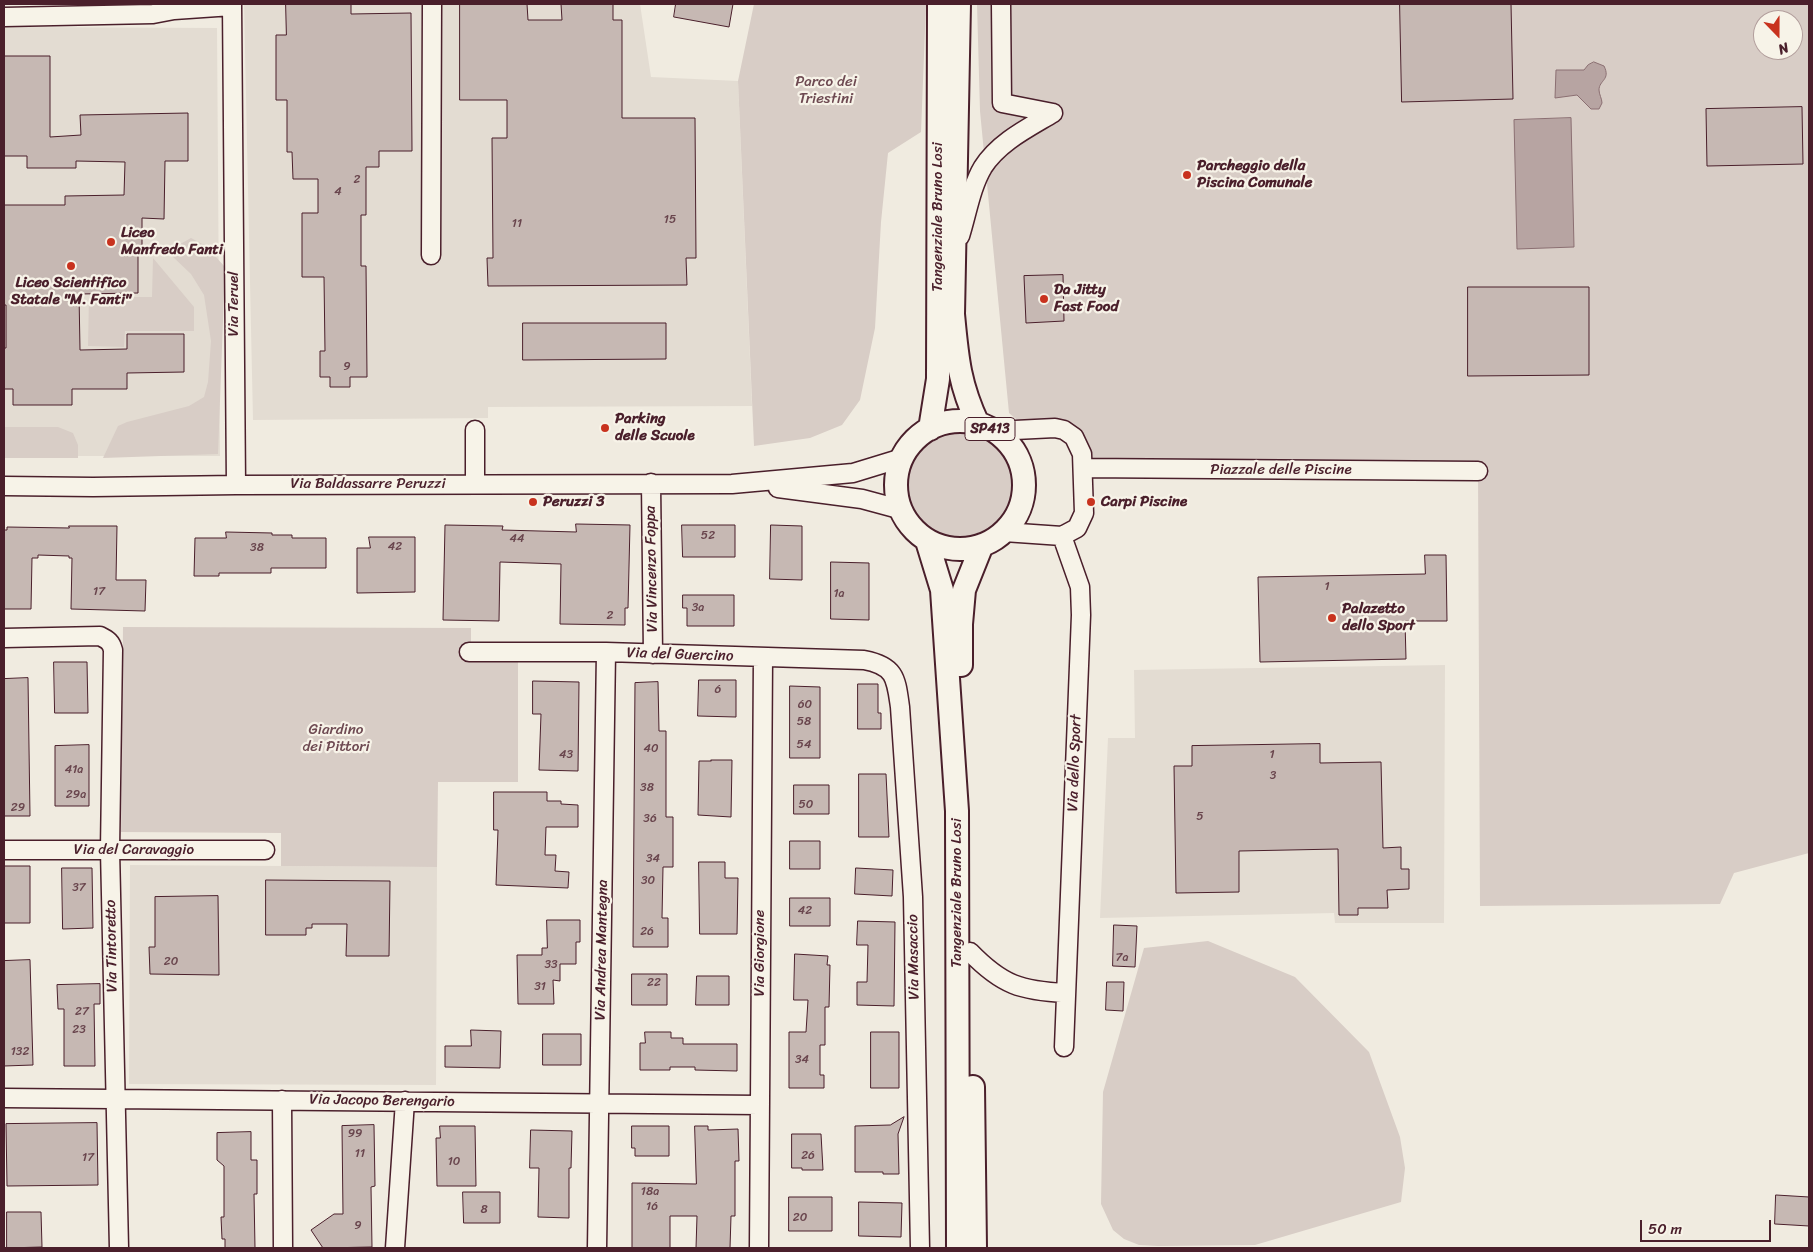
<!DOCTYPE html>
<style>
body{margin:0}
#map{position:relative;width:1813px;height:1252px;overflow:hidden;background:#f0ebe0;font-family:Sriracha,sans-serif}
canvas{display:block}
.frame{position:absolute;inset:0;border:5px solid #4a1f2b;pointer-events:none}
.north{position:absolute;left:1753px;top:10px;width:50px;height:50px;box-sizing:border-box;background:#f7f3e8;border:1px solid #b29e9c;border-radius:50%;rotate:158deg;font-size:14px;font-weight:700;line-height:20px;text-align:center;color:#4a1f2b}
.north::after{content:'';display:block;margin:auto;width:18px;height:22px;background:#c8321e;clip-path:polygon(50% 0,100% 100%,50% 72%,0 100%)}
.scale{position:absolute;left:1640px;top:1220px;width:131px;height:22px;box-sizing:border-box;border:2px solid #4a1f2b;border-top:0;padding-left:6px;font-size:15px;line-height:18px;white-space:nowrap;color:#4a1f2b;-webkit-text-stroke:4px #f7f3e8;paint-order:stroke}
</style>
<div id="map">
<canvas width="1813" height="1252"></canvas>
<div class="frame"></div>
<div class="north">N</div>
<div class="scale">50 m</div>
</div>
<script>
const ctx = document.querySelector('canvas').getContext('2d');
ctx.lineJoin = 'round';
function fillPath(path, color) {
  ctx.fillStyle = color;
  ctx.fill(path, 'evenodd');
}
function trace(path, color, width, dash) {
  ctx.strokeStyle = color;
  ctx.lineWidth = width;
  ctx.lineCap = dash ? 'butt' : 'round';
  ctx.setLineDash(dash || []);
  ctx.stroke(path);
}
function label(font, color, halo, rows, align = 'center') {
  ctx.font = font + ' Sriracha,sans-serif';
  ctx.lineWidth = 4.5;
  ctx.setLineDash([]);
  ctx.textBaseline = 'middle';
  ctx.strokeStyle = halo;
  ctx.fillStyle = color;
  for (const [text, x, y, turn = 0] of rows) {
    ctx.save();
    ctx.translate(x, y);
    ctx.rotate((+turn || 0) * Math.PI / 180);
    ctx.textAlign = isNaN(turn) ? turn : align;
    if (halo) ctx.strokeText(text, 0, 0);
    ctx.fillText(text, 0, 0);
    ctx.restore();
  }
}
fillPath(new Path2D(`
 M244 4H640L651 77 738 81 752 406 488 407V418L253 420Z
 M4 27 217 28 220 456H4Z
 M1445 665 1444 923H1335L1334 913 1100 918 1108 738H1135L1134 670Z
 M130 865 437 867 436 1085 129 1084Z`), '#e3dcd2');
fillPath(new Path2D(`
 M754 4H926L921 132 888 153 881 222 875 328 860 400 842 425 810 438 754 446 738 81Z
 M977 4H1809V853L1734 873 1720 904 1480 906 1478 471 1089 462 1074 429H1028L1009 413 980 111ZM1763 20H1793V50H1763Z
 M191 238 206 246 225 267 218 454 103 458 118 426 127 422 189 406 204 397 208 382 211 341 204 295 191 274 172 256 173 248Z
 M153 258 194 307V331H125L124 347 88 346 89 297H152Z
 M4 427H58L73 433 78 445V458H4Z
 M908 485a52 52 0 1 1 104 0a52 52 0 1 1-104 0Z
 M123 627 471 628V659H518V782H438L437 867 281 866V833L121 832Z
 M1208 941 1295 977 1369 1052 1400 1137 1405 1168 1401 1202 1255 1245 1158 1246 1139 1245 1124 1239 1113 1230 1101 1204 1103 1092 1144 948Z`), '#d8cdc6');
const water = new Path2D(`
 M1594 62 1604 66C1611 80 1599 80 1599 90 1599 94 1602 99 1602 103L1599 109H1591L1577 95 1555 98 1556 70H1584L1588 65Z
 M1571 118 1574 247 1517 249 1514 120Z`);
fillPath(water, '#b7a4a2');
trace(water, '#8b6f72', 1);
const building = new Path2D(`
 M286 4H351V14L411 13 412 151H379V167H366V215H361V266H366L367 377H350V387H330V377H320V351H325L324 277H302V213H318V179H293L292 152H287V100H276V35H286Z
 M460 4H527L528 20H562L561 4H613V20H622V118H695L696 258H686L687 285 488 286 487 258H493L492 138H507V100H460Z
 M676 4H733L729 27 674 17Z
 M1400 4H1511L1513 99 1402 102Z
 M4 56H50V137L81 135 80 115 188 113V161H165L164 219 142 218V249H138V293L79 294 80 350 127 349V334H184V372L127 373V389H72V405H13V389H4V348H6V305H4V205H65V196L124 195 125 162 76 161V168H27V156H4Z
 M1802 107 1803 164 1707 166 1706 109Z
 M1063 275 1064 321 1026 323 1024 276Z
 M1468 287H1589V375L1468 376Z
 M523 323H666V359L523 360Z
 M576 524 630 525 628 608H625V625L560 624 561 564 500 562 499 621 443 620 445 525 503 526 502 530 576 532Z
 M682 525H735V557H683Z
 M771 525 802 526V580L770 579Z
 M69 526H117L116 580H146L145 611 71 609 72 558H69V556L38 555V558H32L31 609H4V530H7V527L69 528Z
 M226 532 272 533V535H292V538H326V568H271V573H219V576H194L195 538H226Z
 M369 537H415V592L357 593V548H370Z
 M1425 555H1446L1447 621H1405L1406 659 1260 662 1258 577 1425 574Z
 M831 562 869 563V620L831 619Z
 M683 595H734V626H687V608H683Z
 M54 662H87L88 713H55Z
 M28 678 30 816H4V679Z
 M699 680H736V717L698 716Z
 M533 681 579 682 578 771 539 770 541 714H533Z
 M658 682 659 731H666V817H673V867H663L662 918H668V947H633L635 683Z
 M858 684H878V713H881V729H858Z
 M790 686 820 687V758H790Z
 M1320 744V763L1381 762 1383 848 1401 847V869H1409V889L1387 890 1388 908H1358V915H1339L1338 849 1239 851V892L1176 893 1174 766H1192V746Z
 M89 745V806H55V746Z
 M711 760H732L731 817 698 815 699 761H711Z
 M859 774H886L889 837H859Z
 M794 785H829V814H794Z
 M494 792H547V801H561V804L578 805V827H546L545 855H556L555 871 569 872 568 888 496 885 498 830H494Z
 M790 841H820V869H790Z
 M699 862H725V878H738L737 934H700Z
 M4 866H30V923H4Z
 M62 868H92L93 928 63 929Z
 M856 868 893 870 892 896 855 894Z
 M266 880 390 881 389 956H346L347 924H312V928H306V935H266Z
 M218 896 219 975 150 974 149 947H155V897Z
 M790 898H830V926H790Z
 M547 920H580V942H576V964H560V981L553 980 554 1004H518L517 955H542V948H547Z
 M858 921 895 922 894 1006 857 1005V982H867L868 945H857Z
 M1114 925 1137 926 1135 967 1113 966Z
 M795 954 828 956 827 965H830L829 1007H825V1045H820V1075H824V1088H789V1032H806L808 1000H794Z
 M30 960 33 1065 4 1066V961Z
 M632 974H667V1005H632Z
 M697 976H729V1005H696Z
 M1107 982H1124L1123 1011 1106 1010Z
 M100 984V1004H94L95 1066H64V1009H58L57 985Z
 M471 1030 501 1031 500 1068 445 1067V1046H471Z
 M645 1032H671V1038H683V1044H737V1071L695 1070V1067H670V1070H640V1043H645Z
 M871 1032H899V1088H871Z
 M543 1034H581V1065H543Z
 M904 1117 898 1134 899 1174H883V1172H855V1126L890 1125Z
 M97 1123 98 1185 7 1186 6 1124Z
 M374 1125 375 1186 371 1187 372 1247 323 1248 311 1230 334 1214H343L342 1126Z
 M440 1126H475L476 1186H437L436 1138H440Z
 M632 1126H669V1156H635V1148H632Z
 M695 1126H708V1130L738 1129 739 1161H735V1216H731L730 1248H696L697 1216H670V1248H632V1183L696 1184Z
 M531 1130 572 1131 571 1168H569V1218L538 1217 539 1168H530Z
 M251 1132V1160H257V1194H254L255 1248H225V1239H222L221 1217H224V1166L217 1160V1133Z
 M792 1134H821L823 1170H802V1168H792Z
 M463 1192H500V1223H464Z
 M1776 1195 1809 1197V1226L1775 1224Z
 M789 1197H832V1231H789Z
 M859 1202 902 1203 901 1237 859 1236Z
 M7 1212H41L42 1247 7 1248Z`);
fillPath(building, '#c6b8b3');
trace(building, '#4a1f2b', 1);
const minor = new Path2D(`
 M232 4 236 485
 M1001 4 1002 103 1053 113
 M4 17 153 14 174 10 232 6
 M960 236C967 214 971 187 983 167 999 142 1028 128 1053 113
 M431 255 432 4
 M995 431 1055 428 1064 430 1074 437 1082 454 1084 513 1077 528 1062 536 1004 532
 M1083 468 1478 471
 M651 483 653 654
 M475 484V430
 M4 486 93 487 236 485 732 484 853 473 902 458
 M778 488 862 499 899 509
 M1062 536 1080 587 1081 615 1064 1047
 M4 638 100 636C108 640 111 642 113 650L110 850 119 1248
 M469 652H606L864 660C896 666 896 679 900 707L913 897 920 1248
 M4 850H265
 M970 952C1002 985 1021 991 1066 993
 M4 1098 759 1105
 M282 1100 283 1248
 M395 1248 405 1101
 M597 1248 606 652
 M759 1248 763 658`);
const major = new Path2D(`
 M959 4 953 314C957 357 959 384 978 424
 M896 485a64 64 0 1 1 128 0a64 64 0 1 1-128 0Z
 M930 429 938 379 939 4
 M927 541 942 590 957 811 958 1248
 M961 665V624L964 590 982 545
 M973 1087 975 1248`);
trace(minor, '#4a1f2b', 21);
trace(major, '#4a1f2b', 26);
trace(minor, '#f7f3e8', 18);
trace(major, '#f7f3e8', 22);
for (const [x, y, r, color] of [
 [1187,175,5,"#c8321e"],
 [111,242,5,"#c8321e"],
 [71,266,5,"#c8321e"],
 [1044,299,5,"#c8321e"],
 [605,428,5,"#c8321e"],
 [533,502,5,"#c8321e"],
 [1091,502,5,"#c8321e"],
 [1332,618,5,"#c8321e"]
]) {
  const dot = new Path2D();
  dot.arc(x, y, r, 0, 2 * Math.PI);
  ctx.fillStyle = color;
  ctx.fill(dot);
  trace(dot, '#f7f3e8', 2);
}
label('12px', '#69454d', null, [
 ["2",357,180],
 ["4",338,192],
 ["15",670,220],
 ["11",517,224],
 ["9",347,367],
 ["52",708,536],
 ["44",517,539],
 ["42",395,547],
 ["38",257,548],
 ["1",1327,587],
 ["17",99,592],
 ["1a",839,594],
 ["3a",698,608],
 ["2",610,616],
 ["6",718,690],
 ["60",805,705],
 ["58",804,722],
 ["54",804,745],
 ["40",651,749],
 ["43",566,755],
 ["1",1272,755],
 ["41a",74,770],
 ["3",1273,776],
 ["38",647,788],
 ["29a",76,795],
 ["50",806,805],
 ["29",18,808],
 ["5",1200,817],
 ["36",650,819],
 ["34",653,859],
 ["30",648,881],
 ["37",79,888],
 ["42",805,911],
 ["26",647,932],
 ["7a",1122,958],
 ["20",171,962],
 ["33",551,965],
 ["22",654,983],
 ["31",540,987],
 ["27",82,1012],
 ["23",79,1030],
 ["132",20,1052],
 ["34",802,1060],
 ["99",355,1134],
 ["11",360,1154],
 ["26",808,1156],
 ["17",88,1158],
 ["10",454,1162],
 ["18a",650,1192],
 ["16",652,1207],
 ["8",484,1210],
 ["20",800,1218],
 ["9",358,1226]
]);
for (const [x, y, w] of [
 [990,429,50]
]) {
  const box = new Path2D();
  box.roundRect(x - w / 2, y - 11.5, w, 23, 4);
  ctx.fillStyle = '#f7f3e8';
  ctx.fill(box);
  trace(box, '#4a1f2b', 1);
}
label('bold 14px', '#4a1f2b', null, [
 ["SP413",990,429]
]);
label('15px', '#6e4a52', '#f7f3e8', [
 ["Parco dei",826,82],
 ["Triestini",826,99],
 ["Giardino",336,730],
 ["dei Pittori",336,747]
]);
label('bold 15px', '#4a1f2b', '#f7f3e8', [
 ["Parcheggio della",1197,166],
 ["Piscina Comunale",1197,183],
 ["Liceo",121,233],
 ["Manfredo Fanti",121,250],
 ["Liceo Scientifico",71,283,"center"],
 ["Statale \"M. Fanti\"",71,300,"center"],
 ["Da Jitty",1054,290],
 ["Fast Food",1054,307],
 ["Parking",615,419],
 ["delle Scuole",615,436],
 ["Peruzzi 3",543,502],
 ["Carpi Piscine",1101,502],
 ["Palazetto",1342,609],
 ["dello Sport",1342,626]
], 'left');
label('15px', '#4a1f2b', '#f7f3e8', [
 ["Tangenziale Bruno Losi",938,217,-90],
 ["Via Teruel",234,304,-90],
 ["Piazzale delle Piscine",1281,470],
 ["Via Baldassarre Peruzzi",368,484],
 ["Via Vincenzo Foppa",652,569,-91],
 ["Via del Guercino",680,655,2],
 ["Via dello Sport",1075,763,-88],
 ["Via del Caravaggio",134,850],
 ["Tangenziale Bruno Losi",957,893,-90],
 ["Via Tintoretto",112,946,-91],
 ["Via Andrea Mantegna",602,950,-89],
 ["Via Giorgione",760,953,-90],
 ["Via Masaccio",914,957,-91],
 ["Via Jacopo Berengario",382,1101,1]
]);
</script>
